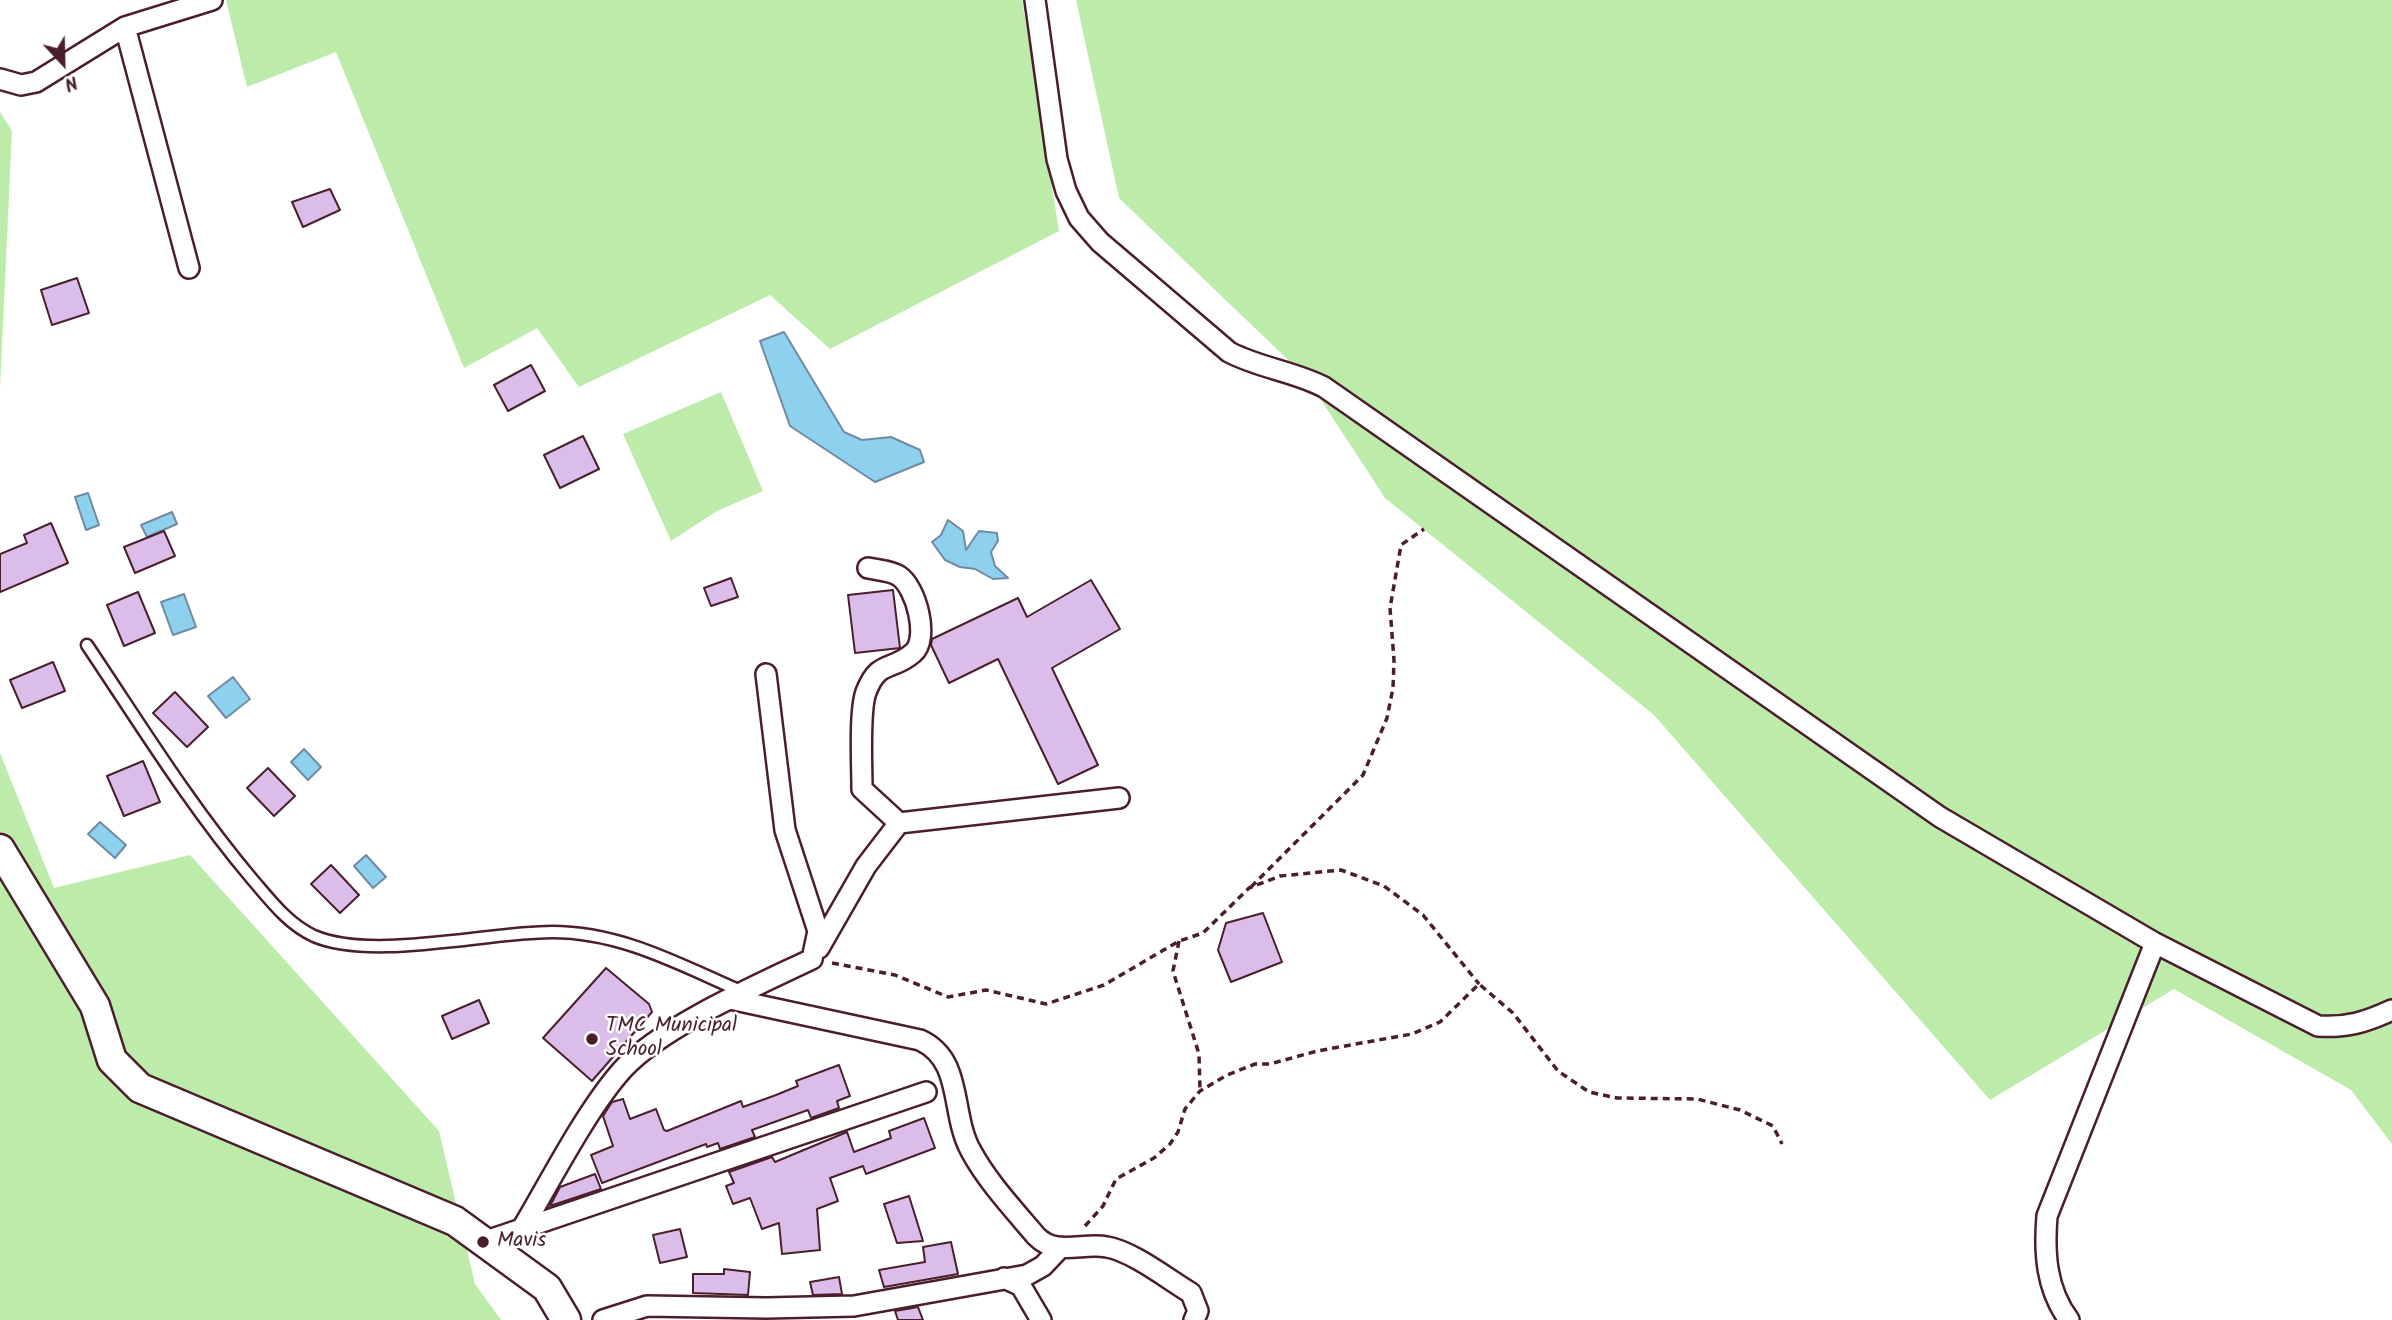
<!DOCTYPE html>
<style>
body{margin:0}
#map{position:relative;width:2392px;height:1320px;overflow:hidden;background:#fff;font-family:Kalam,sans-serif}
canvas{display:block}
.north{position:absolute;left:28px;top:28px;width:70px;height:70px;-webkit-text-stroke:5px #fff;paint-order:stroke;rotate:158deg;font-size:19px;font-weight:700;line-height:28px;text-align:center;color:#4a1f2b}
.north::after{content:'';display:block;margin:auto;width:24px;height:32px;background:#4a1f2b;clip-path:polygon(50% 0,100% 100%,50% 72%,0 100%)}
</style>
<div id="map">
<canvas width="2392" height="1320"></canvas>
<div class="north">N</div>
</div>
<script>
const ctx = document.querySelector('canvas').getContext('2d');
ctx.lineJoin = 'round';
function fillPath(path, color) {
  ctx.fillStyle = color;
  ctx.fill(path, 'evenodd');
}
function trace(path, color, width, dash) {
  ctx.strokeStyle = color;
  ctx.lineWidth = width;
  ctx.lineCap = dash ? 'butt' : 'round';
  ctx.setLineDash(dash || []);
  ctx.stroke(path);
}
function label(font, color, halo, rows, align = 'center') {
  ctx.font = font + ' Kalam,sans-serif';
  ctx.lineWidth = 5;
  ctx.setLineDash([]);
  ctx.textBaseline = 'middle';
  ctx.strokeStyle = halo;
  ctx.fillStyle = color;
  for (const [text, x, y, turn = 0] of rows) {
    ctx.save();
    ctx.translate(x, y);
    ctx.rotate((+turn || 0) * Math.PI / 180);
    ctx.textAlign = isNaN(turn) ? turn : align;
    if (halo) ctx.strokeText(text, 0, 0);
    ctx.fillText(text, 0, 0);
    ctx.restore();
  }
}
fillPath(new Path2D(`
 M226 0H1022L1059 231 830 349 770 295 579 387 537 328 464 368 336 52 247 87Z
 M1076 0H2392V1144L2351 1090 2174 989 1990 1100 1654 715 1385 498 1306 377 1119 198Z
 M0 112 12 131 0 388Z
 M721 392 763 491 717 511 671 541 623 434Z
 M0 753 54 888 190 855 439 1131 475 1284 501 1320H0Z`), '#bdeba9');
const water = new Path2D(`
 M784 332 844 432 862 440 891 437 920 450 924 462 875 482 790 426 760 341Z
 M88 493 99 525 86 530 75 497Z
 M172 512 177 524 147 537 141 525Z
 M948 520 963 531 966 550 979 531 997 533 998 541 991 552 995 566 1008 578 993 579 975 569 960 567 945 560 932 542 941 535Z
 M184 594 196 627 173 635 161 602Z
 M233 677 250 699 226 718 208 696Z
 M304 749 321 767 308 780 291 762Z
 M100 822 126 845 115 858 88 834Z
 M366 855 386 877 373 888 354 866Z`);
fillPath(water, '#8dd1ef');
trace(water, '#728aa1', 2);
const building = new Path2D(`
 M330 189 340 210 303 227 292 202Z
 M77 278 89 313 52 325 41 290Z
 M531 365 545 391 508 411 494 385Z
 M583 436 599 469 560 488 544 455Z
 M51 523 68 563 0 592V554L27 543 24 535Z
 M164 531 175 556 135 573 124 547Z
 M731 578 738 597 711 606 704 588Z
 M1091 580 1120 629 1052 668 1098 765 1058 784 998 659 949 683 931 645 932 639 1018 598 1027 617Z
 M893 590 900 648 855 653 848 595Z
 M138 592 155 633 124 646 107 605Z
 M53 662 65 691 22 708 10 680Z
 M175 692 208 727 187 747 153 713Z
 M143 761 160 802 124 816 107 776Z
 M268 768 295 796 274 816 247 788Z
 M331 865 359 895 340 913 311 884Z
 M1263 913 1282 962 1231 982 1218 950 1226 923Z
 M606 968 649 1004 652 1012 592 1081 543 1038Z
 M479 1000 489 1023 452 1039 442 1016Z
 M839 1065 850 1096 837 1101 839 1108 811 1118 808 1110 752 1130 755 1137 720 1149 718 1143 707 1147 706 1144 602 1183 591 1155 613 1146 603 1116 612 1102 623 1099 630 1119 656 1109 664 1130 667 1131 741 1101 743 1107 776 1095 798 1086 796 1081Z
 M924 1118 935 1148 866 1174 863 1166 830 1178 838 1201 817 1209 820 1250 782 1254 779 1223 762 1229 750 1198 733 1204 726 1186 734 1183 729 1172 772 1157 775 1162 847 1132 854 1152 891 1138 889 1131Z
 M595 1174 601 1189 550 1206 560 1187Z
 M909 1196 923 1241 897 1243 884 1204Z
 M680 1229 687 1257 660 1263 653 1235Z
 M951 1242 958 1274 884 1287 879 1270 925 1262 923 1247Z
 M724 1269 750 1272 748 1295 693 1293V1274H724Z
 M839 1277 842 1294 813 1295 810 1282Z
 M918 1307 923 1320H898L895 1311Z`);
fillPath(building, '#dbbdea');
trace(building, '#4a1f2b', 2);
const lane = new Path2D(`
 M87 645C140 724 191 807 252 879 271 901 288 924 314 936 372 961 487 932 552 932 622 932 680 965 743 992`);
const street = new Path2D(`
 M1035 0 1057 159 1066 191 1079 218 1100 242 1229 352C1259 368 1293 371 1324 387L1940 817 2155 943 2318 1026C2347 1028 2366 1022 2392 1010
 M125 27 212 0
 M0 79 21 85 36 82 125 27 189 268
 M868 568C878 570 892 571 899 576 916 587 930 639 913 653 891 672 879 659 866 692 859 711 862 766 862 789L899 823
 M819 948 866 866 899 823 1119 798
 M730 999 920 1040C964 1060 950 1114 971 1151 987 1181 1014 1210 1036 1236 1056 1257 1083 1242 1107 1247 1132 1251 1169 1280 1191 1293L1198 1311 1194 1320
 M523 1227C551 1180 587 1109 623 1069 663 1026 758 985 812 959L818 931 785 830 766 674
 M483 1242 926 1092
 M1004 1278 1021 1286 1041 1320
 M603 1320 647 1306 766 1308 854 1306 1027 1275 1043 1266 1060 1248
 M2069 1320C2046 1289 2044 1253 2047 1216L2155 943`);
const secondary = new Path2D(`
 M0 849 95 1006 112 1060 140 1088 455 1221 547 1288 566 1320`);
trace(lane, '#4a1f2b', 15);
trace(street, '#4a1f2b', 24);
trace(secondary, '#4a1f2b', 33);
trace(new Path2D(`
 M1251 887 1363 775 1387 718 1393 688 1394 660 1390 608 1401 545 1424 529
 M1179 941 1173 971 1199 1054 1200 1091
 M832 963 895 975 948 997 986 990 1046 1004 1104 985 1179 941 1203 933 1249 888 1280 876 1341 870 1384 886 1423 915 1479 984
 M1085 1226 1103 1206 1116 1179 1154 1158 1170 1144 1178 1132 1185 1109 1200 1091 1227 1075 1255 1064H1270L1317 1051 1412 1034 1440 1022 1479 984 1513 1013 1558 1071 1589 1092 1617 1098 1697 1099 1740 1110 1773 1126 1782 1144`), '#4a1f2b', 3.5, [7, 5]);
trace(lane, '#fff', 10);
trace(street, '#fff', 19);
trace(secondary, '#fff', 28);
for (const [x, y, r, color] of [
 [592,1039,7,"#4a1f2b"],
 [483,1242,7,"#4a1f2b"]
]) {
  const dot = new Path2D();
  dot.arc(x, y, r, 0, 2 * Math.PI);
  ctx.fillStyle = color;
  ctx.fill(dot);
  trace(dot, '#fff', 2.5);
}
label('21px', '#4a1f2b', '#fff', [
 ["TMC Municipal",606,1027],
 ["School",606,1051],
 ["Mavis",497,1242]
], 'left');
</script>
